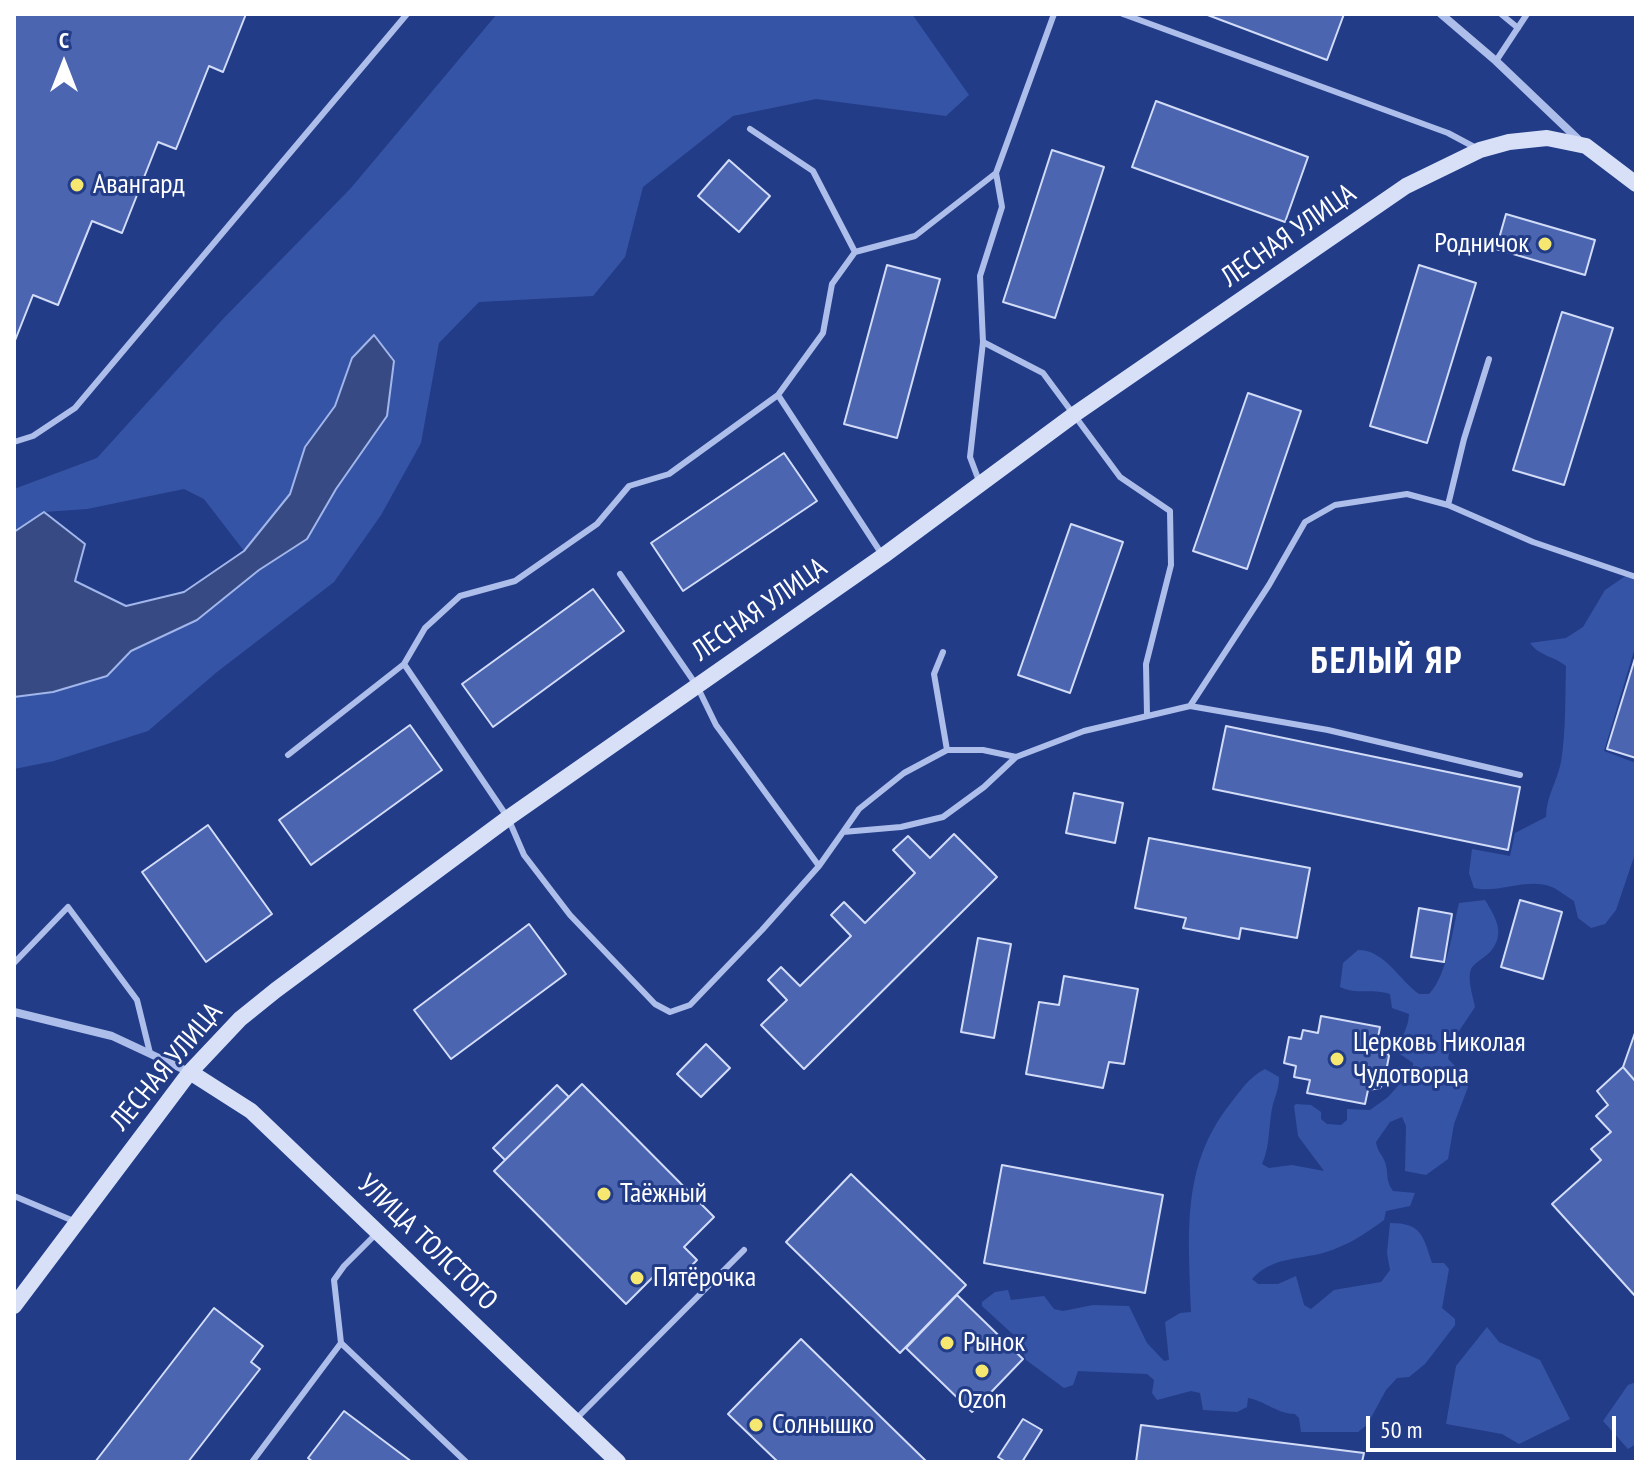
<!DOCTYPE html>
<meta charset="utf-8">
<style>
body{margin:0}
#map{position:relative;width:1650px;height:1476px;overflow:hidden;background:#223c88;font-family:"PT Sans Narrow",sans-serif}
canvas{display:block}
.frame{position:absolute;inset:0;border:16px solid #fff;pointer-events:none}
.north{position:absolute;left:24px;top:24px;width:80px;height:80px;-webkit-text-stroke:6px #223c88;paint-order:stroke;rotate:0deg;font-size:22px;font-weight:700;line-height:32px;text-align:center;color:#fff}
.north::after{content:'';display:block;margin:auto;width:28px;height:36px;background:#fff;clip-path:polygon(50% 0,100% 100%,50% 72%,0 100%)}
.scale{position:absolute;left:1366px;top:1416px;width:250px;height:36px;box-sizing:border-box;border:4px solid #fff;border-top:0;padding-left:10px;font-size:24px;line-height:28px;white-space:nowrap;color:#fff;-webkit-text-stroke:6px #223c88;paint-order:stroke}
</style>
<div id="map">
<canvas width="1650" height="1476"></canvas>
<div class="frame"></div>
<div class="north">С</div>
<div class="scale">50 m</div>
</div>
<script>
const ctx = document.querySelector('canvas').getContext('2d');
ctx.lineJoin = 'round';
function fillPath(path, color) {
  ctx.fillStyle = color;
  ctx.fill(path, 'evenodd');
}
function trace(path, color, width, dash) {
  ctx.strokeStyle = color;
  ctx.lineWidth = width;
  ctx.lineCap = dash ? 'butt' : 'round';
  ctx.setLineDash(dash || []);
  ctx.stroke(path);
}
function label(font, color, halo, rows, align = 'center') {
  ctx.font = font + ' "PT Sans Narrow",sans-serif';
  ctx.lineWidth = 6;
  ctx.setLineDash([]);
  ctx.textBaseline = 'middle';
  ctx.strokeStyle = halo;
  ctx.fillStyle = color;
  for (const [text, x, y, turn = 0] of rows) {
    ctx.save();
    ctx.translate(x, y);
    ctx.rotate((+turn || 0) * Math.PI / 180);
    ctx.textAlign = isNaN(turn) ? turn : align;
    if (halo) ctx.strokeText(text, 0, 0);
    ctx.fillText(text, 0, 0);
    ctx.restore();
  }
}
fillPath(new Path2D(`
 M497 14H912L969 95 946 116 816 99 733 116 643 187 625 257 593 296 479 302 439 343 421 443 381 515 334 582 217 672 148 731 54 761 14 769V697L53 692 107 676 131 651 197 620 259 570 307 539 336 489 352 358 335 406 305 447 290 494 244 551 204 499 184 489 87 509 44 512 14 532V489L97 458 223 319 351 188Z
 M1627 575 1636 576V644L1604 751 1636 763V851L1616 910 1605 924 1591 928 1578 918 1574 901C1567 897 1559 890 1552 887 1527 877 1498 894 1474 888L1469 873 1472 849 1510 856 1515 833 1546 817C1546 797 1557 782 1561 762 1566 731 1565 698 1566 666 1554 656 1539 656 1530 643L1566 638 1583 627 1605 590Z
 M1485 900C1496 918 1506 934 1490 952 1484 958 1475 962 1471 969 1467 980 1473 996 1475 1007L1451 1043 1448 1059 1465 1076 1468 1087 1454 1124 1448 1159 1426 1175 1405 1171 1406 1126 1402 1117 1390 1122 1376 1142C1377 1151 1382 1154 1385 1162 1389 1173 1385 1181 1393 1191L1415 1193 1410 1206 1386 1211 1384 1220C1365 1234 1347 1246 1323 1253 1296 1260 1272 1257 1252 1279L1258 1284H1278L1296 1276 1304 1305 1311 1309 1334 1290 1381 1282 1390 1270 1387 1253 1390 1223C1422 1223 1423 1236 1432 1263H1444L1449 1269 1442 1308 1455 1319V1325L1425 1364 1409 1377 1397 1378 1386 1390 1367 1425 1358 1432H1301L1299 1418 1295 1414C1278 1414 1265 1401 1248 1398L1247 1407 1237 1412 1203 1410 1200 1393 1191 1391 1157 1400 1152 1393 1154 1380 1147 1374 1078 1371 1073 1385 1064 1388 1026 1360 1018 1339 982 1306V1302L995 1292 1008 1290 1011 1300 1044 1296 1054 1309 1063 1311 1093 1305 1129 1306 1147 1343 1164 1361 1169 1360 1165 1322 1180 1313 1191 1312C1189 1235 1180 1168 1230 1104 1241 1090 1249 1077 1265 1069L1279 1077C1279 1088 1276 1094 1273 1104 1268 1124 1271 1144 1262 1164L1269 1168 1292 1165 1324 1171 1298 1136 1294 1106 1296 1104 1311 1105 1321 1112V1119L1327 1124 1341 1125 1347 1120V1109L1370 1110 1388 1097 1413 1069V1063L1397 1052C1400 1039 1409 1027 1409 1014L1392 1008 1390 994C1372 988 1356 995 1340 987L1343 963 1358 950C1385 950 1399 980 1419 994H1429C1447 976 1453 928 1459 903Z
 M1487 1327 1499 1342 1540 1360 1570 1419 1519 1444 1502 1434 1446 1424 1456 1366Z
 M1636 1382V1444L1628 1449 1603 1421 1628 1385Z`), '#3654a5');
const water = new Path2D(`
 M374 335 394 361 387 416 336 489 307 539 259 570 197 620 131 651 107 676 53 692 14 697V532L44 512 85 544 75 581 126 606 184 592 244 551 290 494 305 447 335 406 352 358Z`);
fillPath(water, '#384a83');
trace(water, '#a1b6eb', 2);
const building = new Path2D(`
 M14 14H246L223 72 209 66 176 149 158 142 122 233 92 221 58 305 33 295 14 343Z
 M1205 14H1344L1327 60Z
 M1156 101 1308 157 1285 222 1132 167Z
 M1052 150 1104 167 1055 318 1003 302Z
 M729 160 770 196 739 232 698 196Z
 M1506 214 1595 240 1585 275 1496 249Z
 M887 265 940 279 897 438 844 424Z
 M1419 265 1476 283 1427 443 1370 426Z
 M1562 312 1613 328 1564 485 1513 470Z
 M1248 393 1301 411 1247 569 1193 551Z
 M784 453 817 501 683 591 651 543Z
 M1071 524 1123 542 1070 693 1018 675Z
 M593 589 624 631 493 727 462 684Z
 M1636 655V758L1607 749Z
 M410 725 442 770 311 865 279 820Z
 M1226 726 1520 787 1508 850 1213 789Z
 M1074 793 1123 803 1115 843 1066 833Z
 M208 825 272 914 206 962 142 872Z
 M954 834 997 877 804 1069 761 1025 787 1000 768 980 781 967 800 986 851 936 831 915 844 902 865 923 915 873 893 850 908 836 930 858Z
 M1149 838 1310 868 1297 938 1241 928 1239 939 1183 928 1186 918 1135 908Z
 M1520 900 1562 912 1543 979 1501 967Z
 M1419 908 1452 914 1444 962 1411 957Z
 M529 924 566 974 451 1059 414 1010Z
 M978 938 1011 944 994 1038 961 1032Z
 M1064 976 1138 989 1124 1064 1109 1062 1103 1088 1026 1074 1039 1002 1059 1005Z
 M1321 1016 1380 1027 1377 1043 1383 1044 1389 1056 1384 1082 1380 1088 1368 1090 1365 1104 1307 1093 1310 1080 1294 1077 1296 1066 1284 1063 1289 1037 1301 1039 1303 1030 1318 1033Z
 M1636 1030V1082L1623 1067Z
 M706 1044 730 1068 701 1097 677 1074Z
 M1623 1067 1636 1082V1297L1552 1204 1601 1160 1591 1149 1611 1132 1596 1116 1608 1105 1597 1091Z
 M582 1084 714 1217 684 1247 697 1260 675 1283 661 1269 626 1304 494 1171Z
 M557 1085 569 1097 505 1160 493 1148Z
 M1002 1165 1163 1195 1145 1293 984 1263Z
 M851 1174 966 1285 900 1353 786 1242Z
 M957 1295 1023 1359 972 1412 906 1348Z
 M214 1308 263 1346 251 1362 260 1369 188 1462H95Z
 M801 1339 927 1462H778L728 1414Z
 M344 1411 412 1462H313L308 1458Z
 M1023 1419 1042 1430 1022 1462H1006L998 1457Z
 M1141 1425 1364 1453 1362 1462H1136Z`);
fillPath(building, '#4b65b0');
trace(building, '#d2dcf7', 2);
trace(new Path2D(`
 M1123 14 1448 133 1478 149
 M1501 14 1518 28
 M1496 61 1527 14
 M750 129 813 171 855 252
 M983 342 1043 373 1120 477 1170 511 1171 565 1146 664 1147 715
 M778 395 883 556
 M14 442 33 436 75 408 407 14
 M979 481 970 457 983 342 980 276 1002 207 996 173 1054 14
 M1448 505 1464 439 1489 359
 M620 574 697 686 716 725 819 866
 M943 652 934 674 947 750
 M404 664 508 818 524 855 570 915 655 1004 670 1012 690 1005 762 930 819 866 843 832 901 827 943 817 984 787 1016 757 1084 731 1190 706 1269 585 1305 522 1335 505 1407 494 1448 505 1533 542 1636 577
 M1190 706 1328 730 1520 775
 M288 755 404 664 425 628 460 596 515 581 597 524 629 486 669 474 778 395 823 333 832 284 855 252 915 236 996 173
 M843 832 859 809 904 773 947 750H983L1016 757
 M14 963 68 907 137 1000 150 1053
 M14 1196 76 1222
 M341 1343 466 1462
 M575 1420 744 1250
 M252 1462 341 1343 334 1280 344 1266 375 1235`), '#aebeea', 6);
trace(new Path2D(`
 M1441 14 1496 61 1582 143
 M14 1012 112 1036 189 1072`), '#aebeea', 8);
trace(new Path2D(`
 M190 1072 251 1111 618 1462
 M14 1306 190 1072 240 1019 276 990 508 818 883 556 1075 414 1406 186 1480 150 1509 142 1547 138 1586 146 1636 184`), '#d8e0f8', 16);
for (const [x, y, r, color] of [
 [77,185,8,"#f5e770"],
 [1545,244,8,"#f5e770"],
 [1337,1059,8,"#f5e770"],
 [604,1194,8,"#f5e770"],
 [637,1278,8,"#f5e770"],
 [947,1343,8,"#f5e770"],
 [982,1371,8,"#f5e770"],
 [756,1425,8,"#f5e770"]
]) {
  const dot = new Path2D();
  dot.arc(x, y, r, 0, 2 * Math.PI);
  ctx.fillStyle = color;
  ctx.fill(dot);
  trace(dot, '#223c88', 3);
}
label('28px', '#fff', '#223c88', [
 ["Авангард",93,185],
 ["Родничок",1529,244,"right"],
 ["Церковь Николая",1353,1043],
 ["Чудотворца",1353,1075],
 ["Таёжный",620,1194],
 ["Пятёрочка",653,1278],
 ["Рынок",963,1343],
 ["Ozon",982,1400,"center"],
 ["Солнышко",772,1425]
], 'left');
label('28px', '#fff', '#223c88', [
 ["ЛЕСНАЯ УЛИЦА",1289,236,-35],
 ["ЛЕСНАЯ УЛИЦА",760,610,-35],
 ["ЛЕСНАЯ УЛИЦА",167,1067,-50],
 ["УЛИЦА ТОЛСТОГО",427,1243,44]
]);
ctx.letterSpacing = '2px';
label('bold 36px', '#fff', '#223c88', [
 ["БЕЛЫЙ ЯР",1387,663]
]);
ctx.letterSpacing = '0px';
</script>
